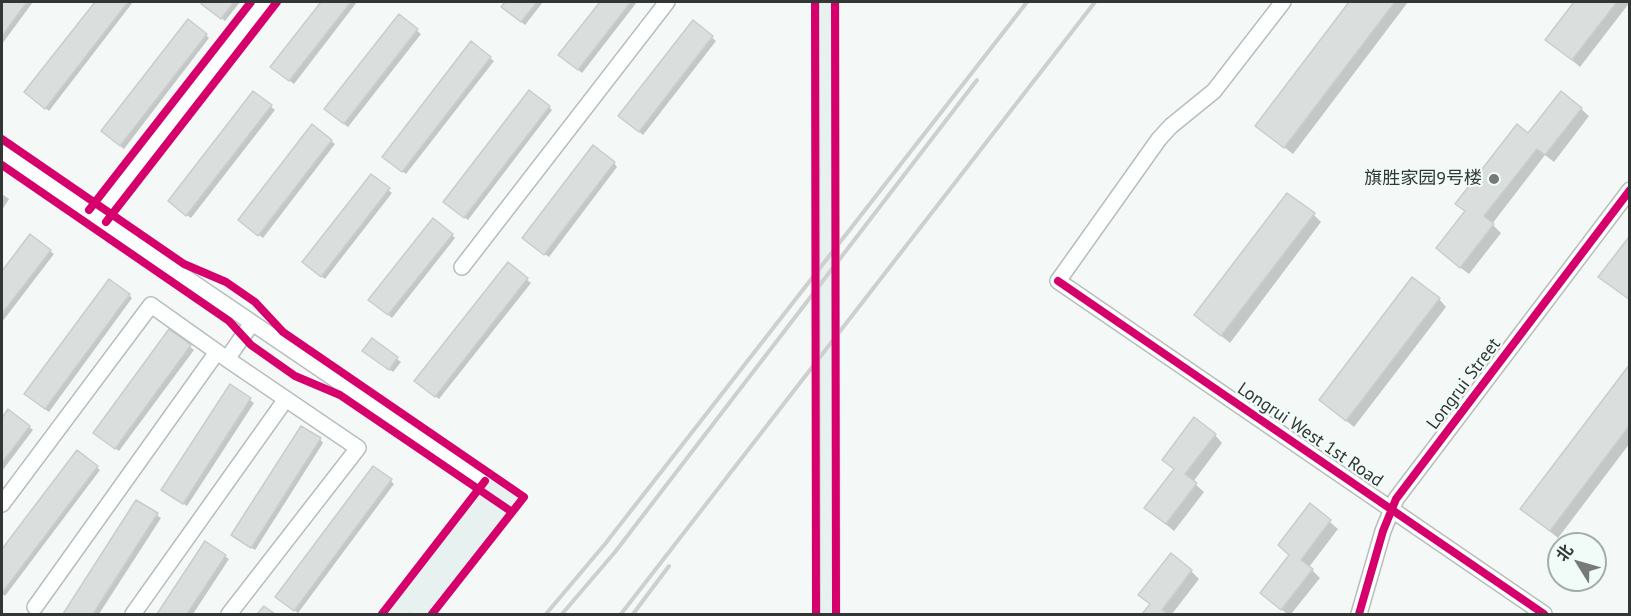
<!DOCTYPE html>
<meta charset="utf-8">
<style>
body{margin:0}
#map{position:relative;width:1631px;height:616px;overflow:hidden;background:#f4f9f8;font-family:"PT Sans","Noto Sans SC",sans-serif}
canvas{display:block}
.frame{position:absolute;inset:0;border:3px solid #323635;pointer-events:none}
.north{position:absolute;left:1547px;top:532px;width:60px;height:60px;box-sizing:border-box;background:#f1fcf9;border:2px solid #a5adab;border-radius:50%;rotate:307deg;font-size:16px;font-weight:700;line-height:24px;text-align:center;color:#323635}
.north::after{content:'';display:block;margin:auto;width:21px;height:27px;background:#767a79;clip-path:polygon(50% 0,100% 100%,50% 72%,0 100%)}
</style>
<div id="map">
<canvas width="1631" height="616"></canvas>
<div class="frame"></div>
<div class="north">北</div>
</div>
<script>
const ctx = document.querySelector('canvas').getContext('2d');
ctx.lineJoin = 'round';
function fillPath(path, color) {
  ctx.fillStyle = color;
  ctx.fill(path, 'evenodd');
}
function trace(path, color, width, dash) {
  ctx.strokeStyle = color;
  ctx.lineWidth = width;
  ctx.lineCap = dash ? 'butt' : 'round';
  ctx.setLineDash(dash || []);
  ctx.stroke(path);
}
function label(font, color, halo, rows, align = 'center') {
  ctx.font = font + ' "PT Sans","Noto Sans SC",sans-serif';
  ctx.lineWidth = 4.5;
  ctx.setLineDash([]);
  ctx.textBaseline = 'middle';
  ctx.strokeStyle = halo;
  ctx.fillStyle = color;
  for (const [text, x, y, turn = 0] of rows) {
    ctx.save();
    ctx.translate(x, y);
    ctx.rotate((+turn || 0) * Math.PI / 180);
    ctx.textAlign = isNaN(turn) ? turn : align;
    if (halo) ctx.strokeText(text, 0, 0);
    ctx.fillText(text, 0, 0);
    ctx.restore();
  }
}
fillPath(new Path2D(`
 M2 2H33L2 44Z
 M97 2H133L49 111 26 92Z
 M204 2H240L225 21 206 7 203 4Z
 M323 2H357L294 84 272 67Z
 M506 2H543L525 25 503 7Z
 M602 2H637L582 73 560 55Z
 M1351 2H1408L1293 154 1257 126Z
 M1575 2H1630L1580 67 1547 39Z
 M399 16 421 34 348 127 330 112Z
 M693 22 716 41 643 135 624 119Z
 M206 35 209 38 124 149 106 135Z
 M490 58 494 61 406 174 388 160Z
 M254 93 275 110 191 218 173 205Z
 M549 107 552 110 468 220 449 205Z
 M1581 109 1589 116 1554 162 1545 155 1492 224 1501 233 1469 274 1445 256 1438 248 1528 135Z
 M312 126 335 144 263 238 244 224Z
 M614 163 617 167 549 257 528 242Z
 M371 176 392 193 325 279 308 266Z
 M2 194 9 199 2 210Z
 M1314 215 1321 222 1230 343 1196 315Z
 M452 235 455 238 392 318 374 303Z
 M31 236 54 254 2 322V274Z
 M508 265 531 283 439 399 420 384Z
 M129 295 132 298 49 412 30 398Z
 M1439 299 1446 307 1354 427 1321 400Z
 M170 331 194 350 119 451 98 436Z
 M372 340 401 362 393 372 368 354Z
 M1630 367V443L1558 538 1522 509Z
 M230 386 254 403 187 506 167 493Z
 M9 411 33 430 2 471V420Z
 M1215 435 1222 443 1193 482 1204 492 1174 531 1146 508 1175 470 1164 460Z
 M320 439 323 443 255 550 236 538Z
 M77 452 100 470 5 596 2 593V552Z
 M391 481 394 484 298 613 281 600Z
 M137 502 161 518 99 614H65Z
 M1310 505 1338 529 1309 567 1320 578 1291 614H1287L1262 593 1291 555Z
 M205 543 229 559 193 614H159Z
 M1191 571 1199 579 1172 614H1144L1151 605 1140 595Z`), '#0003');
const building = new Path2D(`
 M2 2H27L2 36Z
 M95 2H128L45 109 24 92Z
 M203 2H234L221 19 201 4Z
 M321 2H351L289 81 270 67Z
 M505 2H537L521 22 501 7Z
 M600 2H631L578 70 558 55Z
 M1349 2H1395L1284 148 1255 126Z
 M1574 2H1617L1572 60 1545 40Z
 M399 14 418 29 344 124 324 109Z
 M188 19 207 34 120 146 101 131Z
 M693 20 713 36 639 132 618 116Z
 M471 41 491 57 402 172 382 157Z
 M529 90 550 106 464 218 443 202Z
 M253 91 272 105 186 216 168 201Z
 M1561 91 1582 108 1545 155 1537 149 1484 216 1494 224 1460 268 1436 248 1465 211 1455 204 1517 124 1528 133Z
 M312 124 332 140 258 236 238 220Z
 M593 145 615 162 544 255 522 238Z
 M371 174 390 188 321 277 302 262Z
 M1287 193 1315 213 1221 336 1194 315Z
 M433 218 453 234 388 315 368 300Z
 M30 234 51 250 2 314V271Z
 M1629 237 1630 238V300L1598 277Z
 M508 262 528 278 435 397 414 381Z
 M1412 277 1440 298 1346 421 1319 400Z
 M109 279 130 294 45 409 24 394Z
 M169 329 191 345 115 449 93 433Z
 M372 338 398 357 389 370 362 351Z
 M1630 364V425L1550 531 1520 509Z
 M230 384 251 398 183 504 161 490Z
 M8 409 30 426 2 463V418Z
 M1194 417 1216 434 1185 474 1197 483 1166 524 1144 508 1174 469 1162 460Z
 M301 426 321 438 251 548 231 535Z
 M77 450 98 466 2 593V549Z
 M373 466 392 479 294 611 275 597Z
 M136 500 158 513 93 614H63Z
 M1310 503 1331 520 1301 560 1313 569 1281 610 1260 593 1289 555 1278 545Z
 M205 541 226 555 187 614H157Z
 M1171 553 1192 570 1162 610 1168 614H1142L1150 604 1138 595Z
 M264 606 275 614H257Z`);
fillPath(building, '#dadedd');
trace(building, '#c9cdcc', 1.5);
const minor = new Path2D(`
 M1283 2 1214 91 1171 126 1159 139 1058 281 1544 614
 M2 153 503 493
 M96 217 263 2
 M462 267 667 2
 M227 359 358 448 229 614
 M2 504 151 305 227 359 252 323
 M35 607 217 352
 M133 614 286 399
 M1359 614 1383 531 1396 499 1630 190`);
const major = new Path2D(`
 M829 2 830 614
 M397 614 495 488
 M419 614 509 498`);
trace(minor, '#b9bdbc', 18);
trace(major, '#d2d4d4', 21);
trace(minor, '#fdfefe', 15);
trace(major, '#e7f2f0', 18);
trace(new Path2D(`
 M546 614 605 544 1027 2
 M562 614 615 552 977 80
 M621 614 1095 2
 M633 614 669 566`), '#cecfcf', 4);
trace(new Path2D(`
 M815 2 816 614
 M835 2 836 614
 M2 139 184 264 226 282 255 302 283 332 524 497 432 614
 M2 165 229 321 251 345 295 376 340 395 512 512
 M89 210 251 2
 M106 222 277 2
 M1058 281 1544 614
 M382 614 485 481
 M1359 614 1383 531 1396 499 1630 190`), '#d6006c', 8);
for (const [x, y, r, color] of [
 [1494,179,6,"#767a79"]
]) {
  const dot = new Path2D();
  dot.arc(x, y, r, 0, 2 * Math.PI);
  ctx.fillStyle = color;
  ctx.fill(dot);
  trace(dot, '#f1fcf9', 2);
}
label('18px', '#323635', '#f1fcf9', [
 ["旗胜家园9号楼",1482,179]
], 'right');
label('18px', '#323635', '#f1fcf9', [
 ["Longrui Street",1464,384,-53],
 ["Longrui West 1st Road",1310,435,34]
]);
</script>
